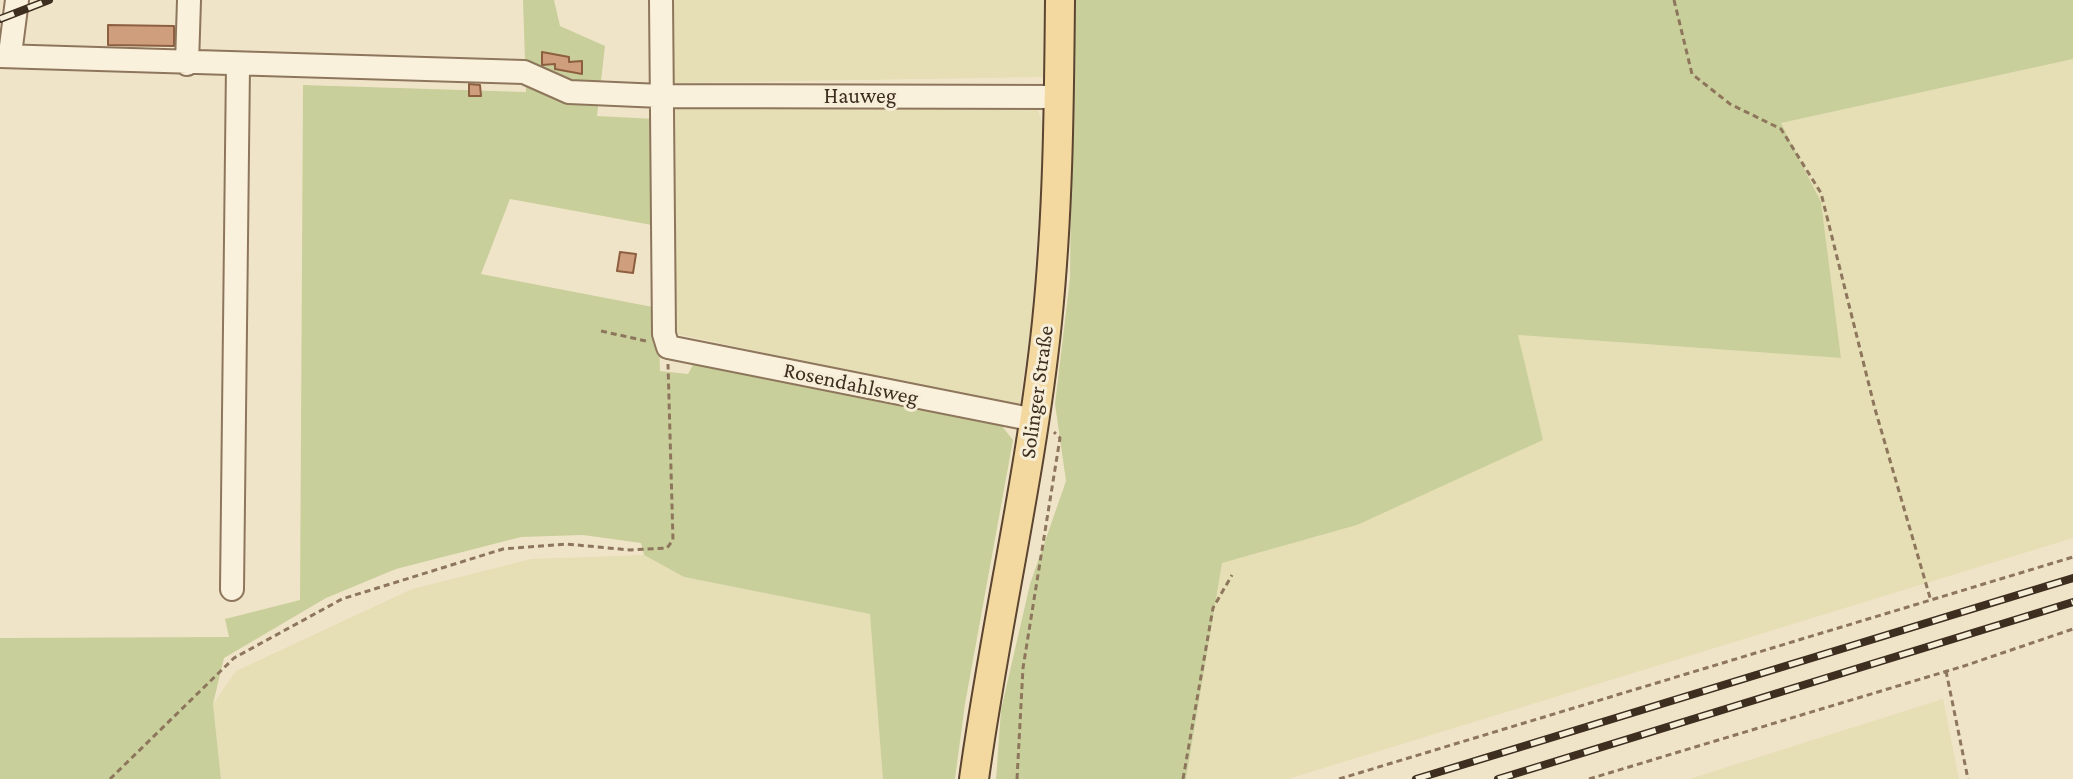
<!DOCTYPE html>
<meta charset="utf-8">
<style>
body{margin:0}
canvas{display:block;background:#f0e4c8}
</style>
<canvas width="2073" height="779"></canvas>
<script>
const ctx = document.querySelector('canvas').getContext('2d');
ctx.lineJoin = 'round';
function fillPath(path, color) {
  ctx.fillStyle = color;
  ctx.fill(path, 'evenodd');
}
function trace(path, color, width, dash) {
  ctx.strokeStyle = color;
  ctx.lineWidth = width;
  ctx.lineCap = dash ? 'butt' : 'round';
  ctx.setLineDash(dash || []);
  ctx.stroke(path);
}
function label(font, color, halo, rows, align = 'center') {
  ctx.font = font + ' "Crimson Pro",serif';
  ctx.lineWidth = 6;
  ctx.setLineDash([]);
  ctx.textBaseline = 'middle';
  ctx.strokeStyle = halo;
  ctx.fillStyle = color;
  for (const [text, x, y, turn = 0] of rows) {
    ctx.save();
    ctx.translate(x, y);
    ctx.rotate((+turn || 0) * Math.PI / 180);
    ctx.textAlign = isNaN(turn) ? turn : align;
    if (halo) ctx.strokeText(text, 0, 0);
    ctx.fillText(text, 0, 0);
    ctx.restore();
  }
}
fillPath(new Path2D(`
 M673 0H1045L1046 77 673 83Z
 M2073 59V538L1288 779H1186L1222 563 1357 525 1518 335 1841 358 1821 202 1781 123Z
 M678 105 1037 108 1045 131 1031 325 1019 408 677 334 670 329 674 113Z
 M644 555 684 577 870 614 889 779H221L213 704 236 671 412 589 531 559Z
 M1943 699 1959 779H1689Z`), '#e6deb5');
fillPath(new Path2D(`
 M523 0H554L560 26 605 46 597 116 656 119 657 226 510 199 481 274 658 308 660 371 688 374 696 359 1001 425 1013 440 965 704 955 779H883L870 614 684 577 644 555 641 543 583 535 521 537 396 569 326 598 224 658 213 704 221 779H0V638L229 637 225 619 300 600 303 85 526 92Z
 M1073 0H2073V59L1781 123 1821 202 1841 358 1518 335 1543 440 1357 525 1222 563 1186 779H996L1001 710 1030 584 1066 481 1055 404 1070 278Z`), '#c9cf9b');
const building = new Path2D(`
 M108 25 174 26V46L108 45Z
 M542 52 569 57V62L582 61V74L555 69V64L542 65Z
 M469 84 480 85 481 96H469Z
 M620 252 636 254 633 273 617 271Z`);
fillPath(building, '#cf9f7d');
trace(building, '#8d5f41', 2);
const minor = new Path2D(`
 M661 0 664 334 668 347 1035 420
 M10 54 17 0
 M0 56 524 72 569 92 661 96 1059 97
 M187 64 189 0
 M232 589 238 65`);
const major = new Path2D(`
 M974 779C995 626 1031 476 1047 322 1058 215 1059 108 1060 0`);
trace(minor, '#8d765c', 26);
trace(major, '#5b4430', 32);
trace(new Path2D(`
 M1674 0 1692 74 1730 104 1781 129 1821 193 1875 409 1931 601
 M601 331 646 341
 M1946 671 1968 779
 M110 779 234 658 342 599 503 549 566 544 630 550 667 548 673 540 668 364
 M1017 779 1023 668 1060 438 1054 432
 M1183 779 1213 608 1232 575
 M1339 779 2073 557
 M1589 779 1964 666 2073 629`), '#8d765c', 3, [6, 4]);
trace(minor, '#faf1dc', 22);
trace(major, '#f3d9a0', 28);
const rail = new Path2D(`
 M0 19 49 0
 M1416 779 2073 578
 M1498 779 2073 602`);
trace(rail, '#3d2e20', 8);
trace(rail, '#f7eed8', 5, [15]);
label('22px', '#3d2e20', '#f7eed8', [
 ["Hauweg",860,96],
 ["Rosendahlsweg",851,384,12],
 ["Solinger Straße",1037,392,-82]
]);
</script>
